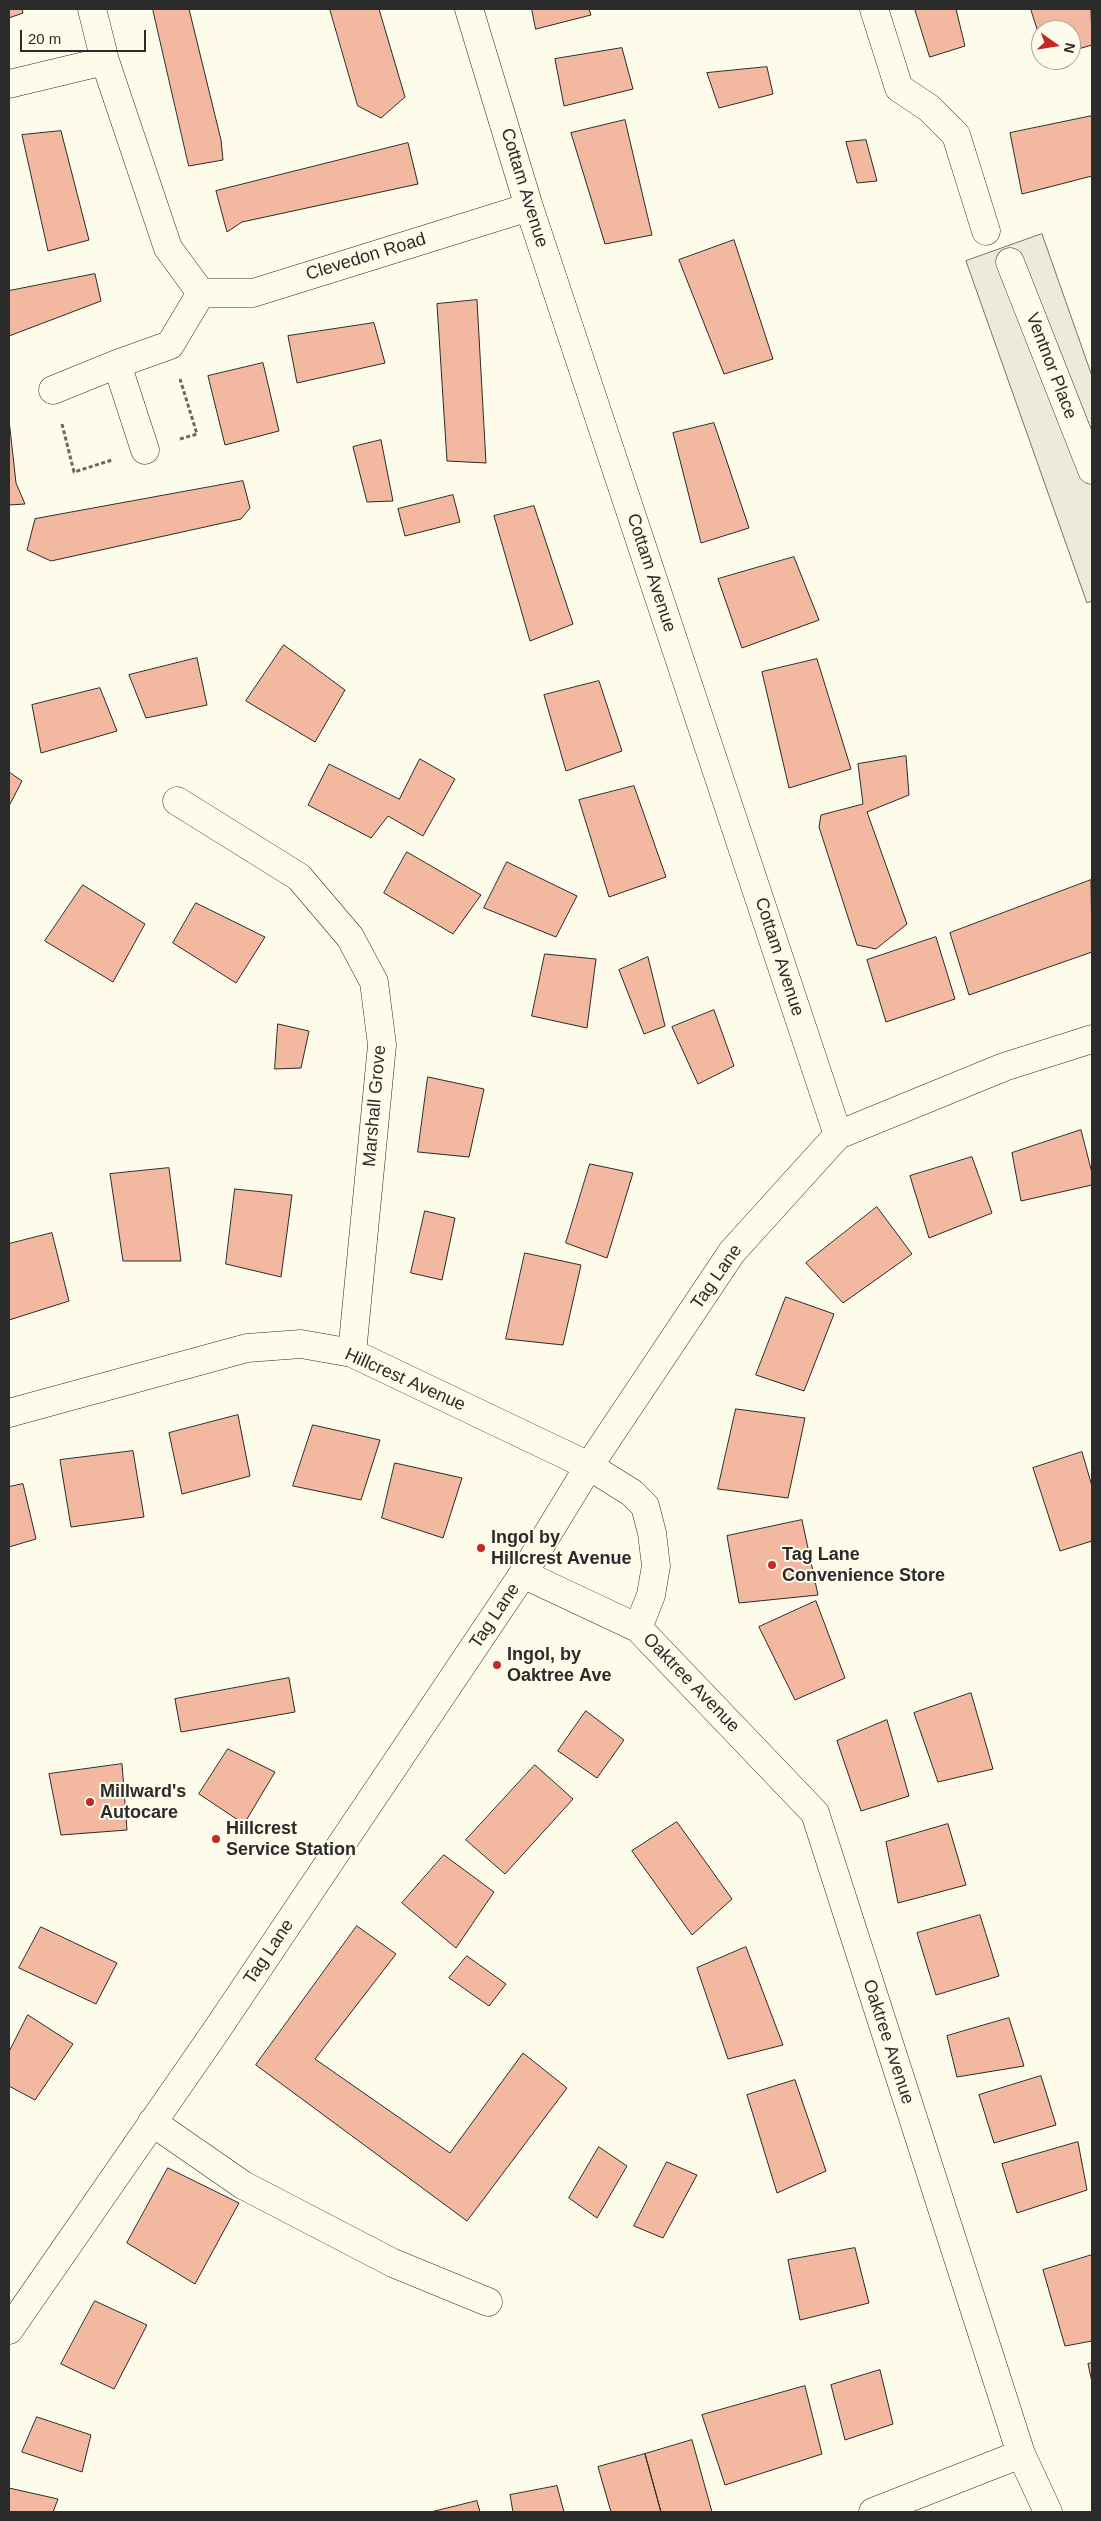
<!DOCTYPE html>
<style>
body{margin:0}
#map{position:relative;width:1101px;height:2521px;overflow:hidden;background:#fdfbea;font-family:Helvetica,sans-serif}
canvas{display:block}
.frame{position:absolute;inset:0;border:10px solid #2b2b2b;pointer-events:none}
.north{position:absolute;left:1031px;top:20px;width:50px;height:50px;box-sizing:border-box;background:#fdfbea;border:1px solid #a9a89e;border-radius:50%;rotate:103deg;font-size:14px;font-weight:700;line-height:20px;text-align:center;color:#2b2b2b}
.north::after{content:'';display:block;margin:auto;width:18px;height:22px;background:#c62828;clip-path:polygon(50% 0,100% 100%,50% 72%,0 100%)}
.scale{position:absolute;left:20px;top:30px;width:126px;height:22px;box-sizing:border-box;border:2px solid #2b2b2b;border-top:0;padding-left:6px;font-size:15px;line-height:18px;white-space:nowrap;color:#2b2b2b;-webkit-text-stroke:4px #fdfbea;paint-order:stroke}
</style>
<div id="map">
<canvas width="1101" height="2521"></canvas>
<div class="frame"></div>
<div class="north">N</div>
<div class="scale">20 m</div>
</div>
<script>
const ctx = document.querySelector('canvas').getContext('2d');
ctx.lineJoin = 'round';
function fillPath(path, color) {
  ctx.fillStyle = color;
  ctx.fill(path, 'evenodd');
}
function trace(path, color, width, dash) {
  ctx.strokeStyle = color;
  ctx.lineWidth = width;
  ctx.lineCap = dash ? 'butt' : 'round';
  ctx.setLineDash(dash || []);
  ctx.stroke(path);
}
function label(font, color, halo, rows, align = 'center') {
  ctx.font = font + ' Helvetica,sans-serif';
  ctx.lineWidth = 4;
  ctx.setLineDash([]);
  ctx.textBaseline = 'middle';
  ctx.strokeStyle = halo;
  ctx.fillStyle = color;
  for (const [text, x, y, turn = 0] of rows) {
    ctx.save();
    ctx.translate(x, y);
    ctx.rotate((+turn || 0) * Math.PI / 180);
    ctx.textAlign = isNaN(turn) ? turn : align;
    if (halo) ctx.strokeText(text, 0, 0);
    ctx.fillText(text, 0, 0);
    ctx.restore();
  }
}
const parking = new Path2D(`
 M1042 234 1092 376V601L1087 603 966 261Z`);
fillPath(parking, '#eceadb');
trace(parking, '#74746e', 1);
const building = new Path2D(`
 M9 9H22L23 13 9 18Z
 M153 9H189L221 140 223 160 189 166Z
 M330 9H379L405 97 381 118 358 106Z
 M532 9H589L591 15 536 29Z
 M915 9H956L965 46 930 57Z
 M1031 9H1091L1092 45 1071 51V30H1041V41Z
 M622 48 633 89 564 106 555 59Z
 M767 67 773 94 719 108 707 73Z
 M1092 116V176L1022 194 1010 133Z
 M625 120 652 235 605 244 571 133Z
 M61 131 89 240 48 251 22 135Z
 M866 140 877 181 857 183 846 142Z
 M408 143 418 184 242 222 227 232 216 191Z
 M734 240 773 359 724 374 679 260Z
 M95 274 101 301 9 336V291Z
 M477 300 486 463 447 461 437 304Z
 M374 323 385 363 297 383 288 336Z
 M263 363 279 431 225 445 208 376Z
 M9 420 16 483 25 504 9 505Z
 M714 423 749 528 701 543 673 433Z
 M381 440 393 501 367 502 353 447Z
 M243 481 250 508 241 519 51 561 27 550 35 519Z
 M453 495 460 522 405 536 398 509Z
 M534 506 573 624 530 641 494 516Z
 M794 557 819 620 742 648 718 579Z
 M284 645 345 690 315 742 246 701Z
 M197 658 207 705 146 718 129 675Z
 M817 659 851 769 789 788 762 672Z
 M599 681 622 751 566 771 544 695Z
 M100 688 117 731 41 753 32 705Z
 M906 756 909 795 867 812 907 924 876 949 857 945 819 827 821 815 863 804 858 764Z
 M420 759 455 779 423 836 388 816 371 838 308 805 329 764 399 799Z
 M9 772 22 781 9 806Z
 M634 786 666 877 609 897 579 800Z
 M407 852 481 895 453 934 384 893Z
 M507 862 577 896 556 937 484 908Z
 M1091 880 1092 952 969 995 950 933Z
 M83 885 145 924 113 982 45 941Z
 M196 903 265 937 236 983 173 943Z
 M936 937 955 999 886 1022 867 960Z
 M545 954 596 959 587 1028 532 1016Z
 M648 957 665 1026 644 1034 619 970Z
 M714 1010 734 1066 698 1084 672 1027Z
 M278 1024 309 1031 301 1068 275 1069Z
 M428 1077 484 1089 469 1157 418 1152Z
 M1081 1130 1092 1173V1185L1021 1201 1012 1153Z
 M972 1157 992 1213 929 1238 910 1176Z
 M590 1164 633 1173 607 1258 566 1243Z
 M169 1168 181 1261H123L110 1174Z
 M235 1189 292 1195 281 1277 226 1264Z
 M877 1207 912 1254 843 1303 806 1263Z
 M425 1211 455 1218 442 1280 411 1273Z
 M52 1233 69 1301 9 1320V1244Z
 M525 1253 581 1265 563 1345 506 1339Z
 M786 1297 834 1314 804 1391 756 1375Z
 M736 1409 805 1418 788 1498 718 1489Z
 M238 1415 250 1476 182 1494 169 1433Z
 M313 1425 380 1440 361 1500 293 1486Z
 M133 1451 144 1517 71 1527 60 1460Z
 M1082 1452 1092 1486V1541L1060 1551 1033 1468Z
 M395 1463 462 1478 443 1538 382 1518Z
 M23 1484 36 1539 9 1547V1487Z
 M802 1520 818 1595 739 1603 727 1536Z
 M816 1601 845 1678 795 1700 759 1627Z
 M289 1678 295 1712 181 1732 175 1699Z
 M971 1693 993 1769 938 1782 914 1713Z
 M586 1711 624 1740 597 1778 558 1751Z
 M887 1720 909 1796 861 1811 837 1741Z
 M228 1749 275 1772 244 1824 199 1794Z
 M122 1764 127 1830 61 1835 49 1774Z
 M535 1765 573 1799 505 1874 466 1840Z
 M677 1822 732 1899 692 1935 632 1851Z
 M948 1824 966 1885 898 1903 886 1842Z
 M444 1855 494 1892 456 1948 402 1903Z
 M980 1915 999 1976 936 1995 917 1933Z
 M357 1926 396 1954 315 2059 450 2153 523 2053 567 2088 467 2221 256 2065Z
 M41 1927 117 1963 96 2004 19 1968Z
 M746 1947 783 2045 728 2059 697 1968Z
 M467 1956 506 1984 489 2006 449 1978Z
 M28 2015 73 2044 35 2100 9 2086V2052Z
 M1009 2018 1024 2066 957 2077 947 2036Z
 M1041 2076 1056 2125 994 2143 979 2095Z
 M795 2080 826 2171 777 2193 747 2095Z
 M1078 2142 1087 2190 1017 2213 1002 2164Z
 M599 2147 627 2166 597 2218 569 2198Z
 M667 2162 697 2175 663 2238 634 2226Z
 M168 2168 239 2203 195 2284 127 2243Z
 M855 2248 869 2303 800 2320 788 2260Z
 M1092 2255V2341L1065 2346 1043 2270Z
 M95 2301 147 2325 114 2389 61 2364Z
 M1092 2363V2382L1088 2364Z
 M880 2370 893 2424 845 2440 831 2385Z
 M805 2386 822 2454 725 2485 702 2415Z
 M37 2417 91 2435 82 2472 22 2452Z
 M692 2440 712 2512H661L645 2454Z
 M645 2454 661 2512H611L598 2467Z
 M557 2486 564 2512H513L510 2495Z
 M9 2488 58 2499 53 2512H9Z
 M477 2501 480 2512H431Z`);
fillPath(building, '#f2b8a0');
trace(building, '#2b2b2b', 1);
const minor = new Path2D(`
 M92 9 105 61 168 248 201 293H253L529 207
 M469 9 529 207 838 1135
 M874 9 899 88 929 108 956 135 986 231
 M9 84 105 61
 M1010 262 1092 470
 M117 364 170 345 201 293
 M53 390 117 364 145 450
 M177 801 299 877 350 937 374 982 382 1045 352 1353
 M9 1413 247 1348 301 1344 352 1353 589 1466 632 1493 645 1506 652 1533 656 1566 651 1595 638 1628
 M523 1574 638 1628 815 1813 1021 2454 1048 2512
 M152 2122 243 2185 393 2263 488 2302
 M873 2512 1021 2454`);
const major = new Path2D(`
 M9 2330 216 2031 523 1574 589 1466 732 1252 838 1135 1004 1067 1092 1039`);
trace(minor, '#2b2b2b', 29);
trace(major, '#2b2b2b', 29);
trace(new Path2D(`
 M62 424 74 472 112 460
 M180 439 197 434 180 379`), '#6a6964', 3, [4, 2.5]);
trace(minor, '#fdfbea', 28);
trace(major, '#fdfbea', 28);
for (const [x, y, r, color] of [
 [481,1548,5,"#c62828"],
 [772,1565,5,"#c62828"],
 [497,1665,5,"#c62828"],
 [90,1802,5,"#c62828"],
 [216,1839,5,"#c62828"]
]) {
  const dot = new Path2D();
  dot.arc(x, y, r, 0, 2 * Math.PI);
  ctx.fillStyle = color;
  ctx.fill(dot);
  trace(dot, '#fdfbea', 2);
}
label('18px', '#2b2b2b', '#fdfbea', [
 ["Cottam Avenue",524,188,73],
 ["Clevedon Road",366,257,-17],
 ["Ventnor Place",1051,366,69],
 ["Cottam Avenue",651,573,72],
 ["Cottam Avenue",779,957,72],
 ["Marshall Grove",375,1106,-85],
 ["Tag Lane",717,1277,-55],
 ["Hillcrest Avenue",405,1380,24],
 ["Tag Lane",495,1616,-56],
 ["Oaktree Avenue",691,1683,46],
 ["Tag Lane",269,1952,-56],
 ["Oaktree Avenue",888,2042,72]
]);
label('bold 18px', '#2b2b2b', '#fdfbea', [
 ["Ingol by",491,1538],
 ["Hillcrest Avenue",491,1559],
 ["Tag Lane",782,1555],
 ["Convenience Store",782,1576],
 ["Ingol, by",507,1655],
 ["Oaktree Ave",507,1676],
 ["Millward's",100,1792],
 ["Autocare",100,1813],
 ["Hillcrest",226,1829],
 ["Service Station",226,1850]
], 'left');
</script>
